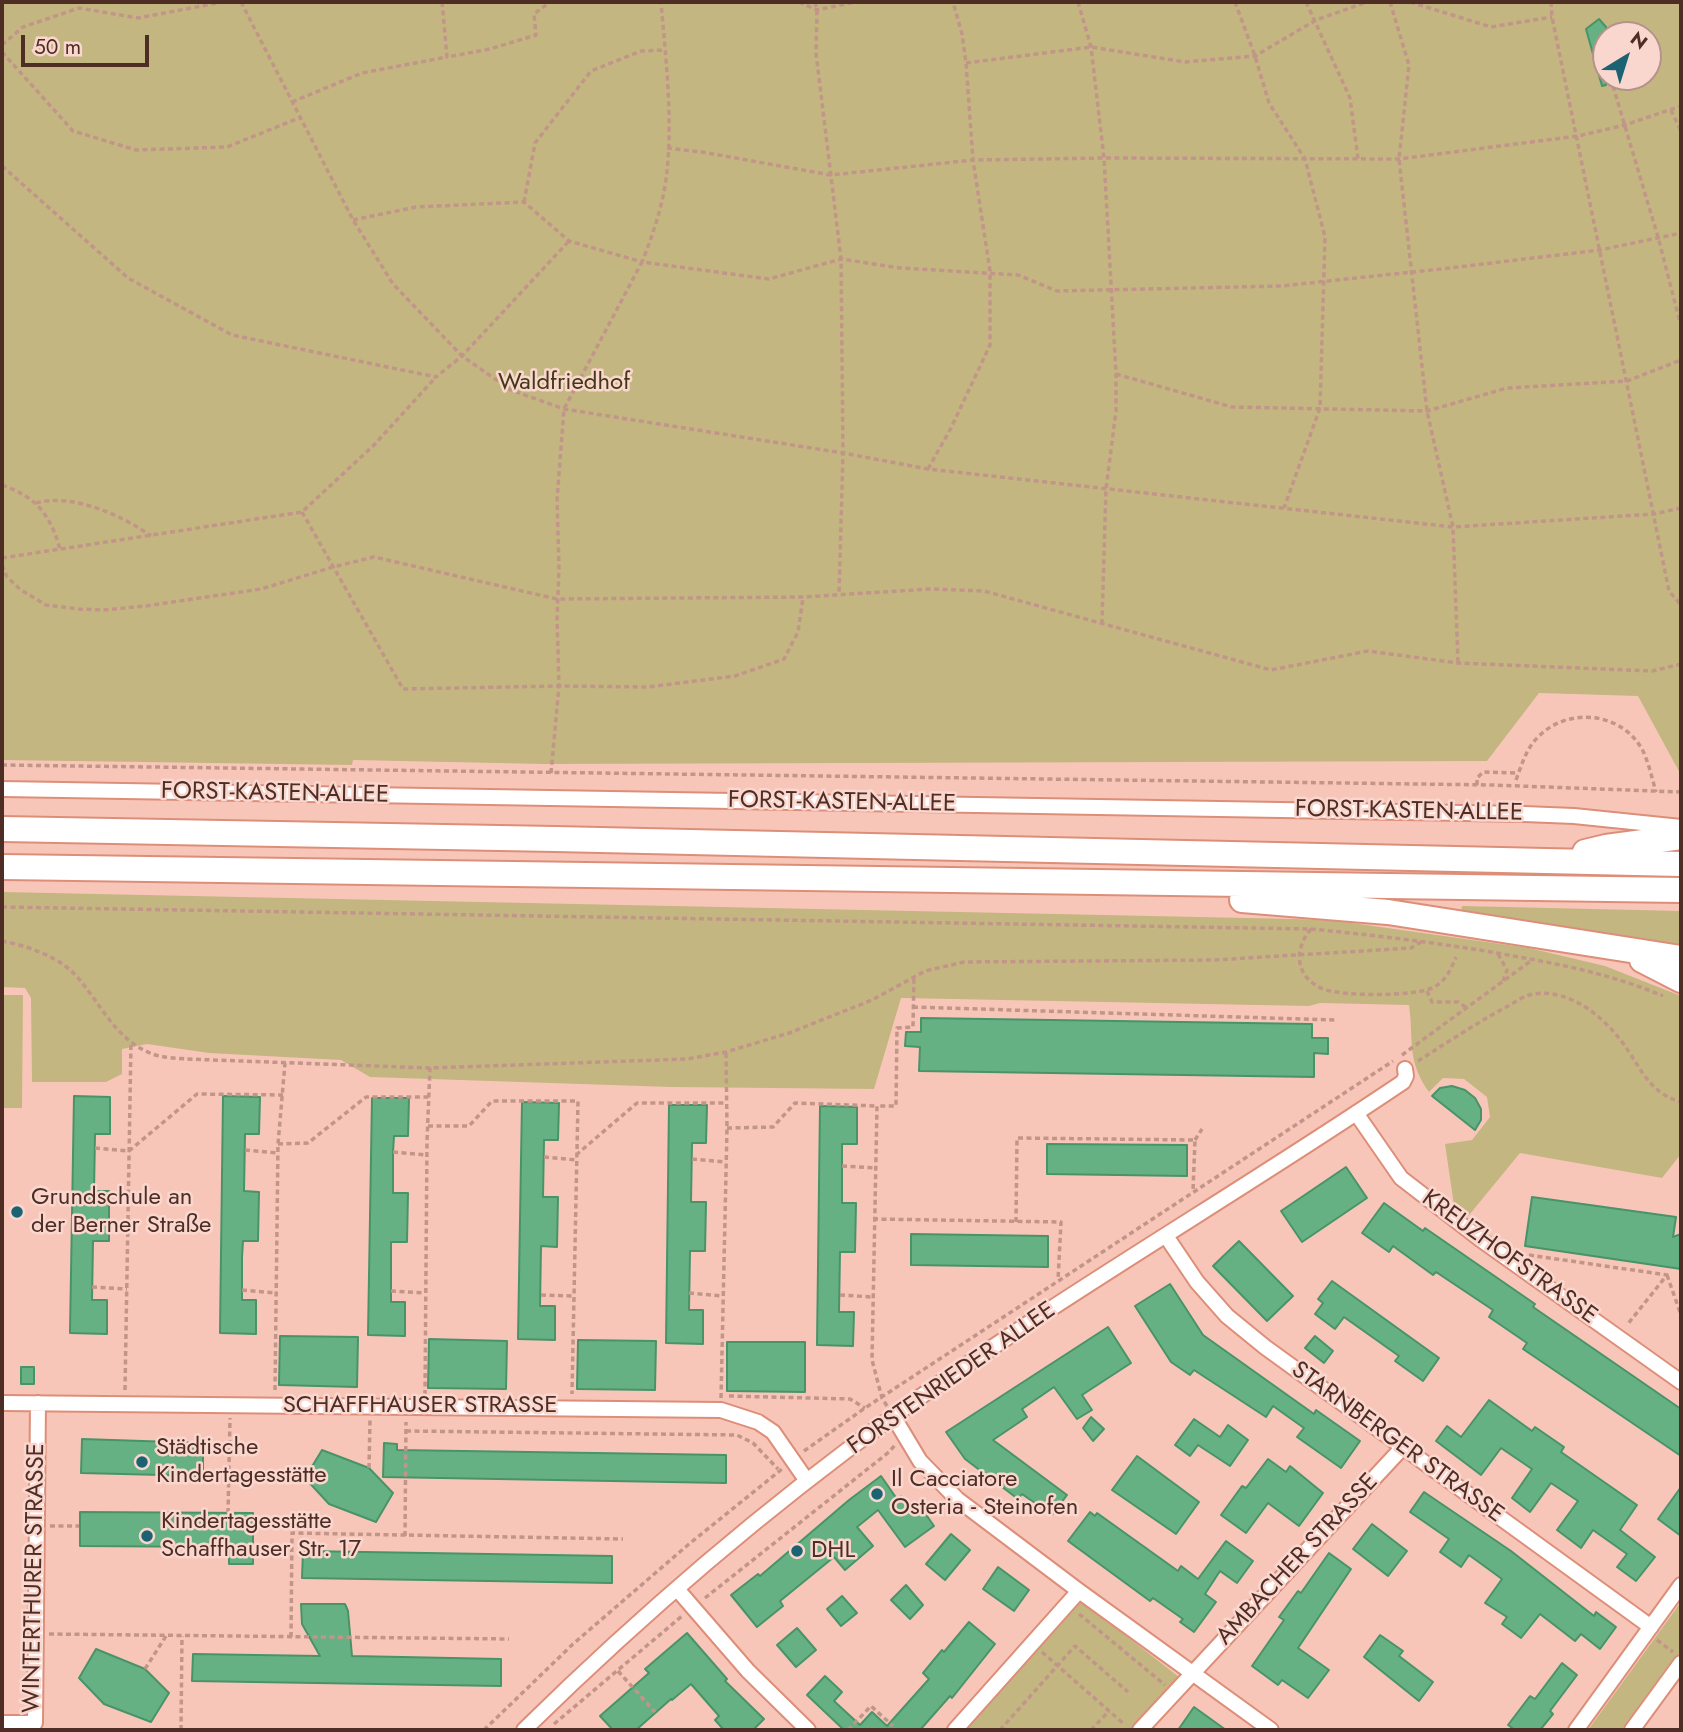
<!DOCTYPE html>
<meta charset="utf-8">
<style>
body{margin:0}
#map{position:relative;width:1683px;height:1732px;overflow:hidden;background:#f8c6b8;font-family:Jost,sans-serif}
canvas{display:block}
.frame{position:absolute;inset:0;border:4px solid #4e2d25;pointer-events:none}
.north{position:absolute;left:1592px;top:21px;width:70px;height:70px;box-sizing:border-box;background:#fad7ce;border:2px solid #b5938a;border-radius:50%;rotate:38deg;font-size:19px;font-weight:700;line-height:28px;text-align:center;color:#4e2d25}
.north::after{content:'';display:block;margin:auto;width:24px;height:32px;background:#1b6272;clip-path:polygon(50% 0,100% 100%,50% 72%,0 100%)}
.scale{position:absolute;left:21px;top:35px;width:128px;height:32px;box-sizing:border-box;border:4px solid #4e2d25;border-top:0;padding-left:9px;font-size:21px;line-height:24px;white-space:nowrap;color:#4e2d25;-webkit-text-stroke:5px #fad7ce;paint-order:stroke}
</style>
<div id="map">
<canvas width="1683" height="1732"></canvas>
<div class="frame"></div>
<div class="north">N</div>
<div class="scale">50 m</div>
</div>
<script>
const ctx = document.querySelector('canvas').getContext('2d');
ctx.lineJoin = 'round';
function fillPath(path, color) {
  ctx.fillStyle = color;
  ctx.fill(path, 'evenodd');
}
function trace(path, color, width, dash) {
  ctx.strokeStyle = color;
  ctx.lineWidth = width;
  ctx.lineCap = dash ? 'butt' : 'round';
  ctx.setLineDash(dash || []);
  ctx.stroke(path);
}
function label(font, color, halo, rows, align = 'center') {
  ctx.font = font + ' Jost,sans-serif';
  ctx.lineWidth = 5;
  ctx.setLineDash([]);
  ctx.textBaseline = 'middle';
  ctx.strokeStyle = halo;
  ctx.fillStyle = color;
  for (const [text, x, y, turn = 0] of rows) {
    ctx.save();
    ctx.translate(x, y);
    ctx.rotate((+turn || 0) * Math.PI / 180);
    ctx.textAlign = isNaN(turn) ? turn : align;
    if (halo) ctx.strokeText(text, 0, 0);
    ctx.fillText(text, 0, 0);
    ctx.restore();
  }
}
fillPath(new Path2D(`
 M2 2H1681V775L1638 696 1539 693 1487 761 544 764 353 760 352 765 2 760ZM1606 35H1648V77H1606Z
 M2 892 1295 919 1338 921 1529 948 1605 966 1681 996V1154L1662 1178 1520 1153 1465 1220 1455 1212 1445 1144 1472 1140 1490 1117 1487 1097 1464 1079 1443 1078 1429 1092C1406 1060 1414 1040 1409 1005L1320 1003 1309 1006 901 998 874 1089 671 1087 370 1077 341 1060 209 1053 147 1044 122 1049V1074L106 1082H32L31 998 25 988 2 987Z
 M1462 906 1681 911V949L1461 911Z
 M2 995H23L22 1108H2Z
 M1080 1600 1179 1677 1129 1730H963Z
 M1681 1602V1650L1678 1655 1622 1730H1588Z`), '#c4b680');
const building = new Path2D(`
 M1599 19 1606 27V85L1602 86 1586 29Z
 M921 1018 1312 1024V1038H1328V1054L1314 1053V1077L919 1071 920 1047 905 1046 906 1032H921Z
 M1452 1086 1465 1090 1475 1098 1481 1109V1120L1475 1130 1432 1096 1440 1088Z
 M74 1096 110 1097V1134H95L94 1191H109V1241H93L92 1300H107V1334L70 1333Z
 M223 1096 260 1097 259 1134H245L244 1191 259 1192 258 1241H243L242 1257V1300H256V1334L220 1333Z
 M372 1098H409L408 1136H394L393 1152V1193H408L407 1242H391V1302H405V1336L368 1335Z
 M522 1102 559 1103 558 1140H544L543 1197H558L557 1247 541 1246 540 1306H555V1340L518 1339Z
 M669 1105H707L706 1143H692L691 1202H706L705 1251H690L689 1310H703V1344L666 1343Z
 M820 1106 857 1107V1144H842V1203H856L855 1252H840L839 1312H854L853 1346 817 1345Z
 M1047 1144 1187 1145V1176L1047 1174Z
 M1346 1167 1367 1198 1302 1242 1281 1211Z
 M1532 1197 1676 1217 1673 1237 1681 1234V1269L1525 1246Z
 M1384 1203 1423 1231 1425 1228 1535 1304 1533 1307 1681 1409V1456L1523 1349 1527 1343 1489 1317 1493 1310 1436 1272 1433 1275 1393 1246 1389 1252 1362 1233Z
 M911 1234 1048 1236V1267L911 1265Z
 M1239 1241 1293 1296 1267 1321 1213 1266Z
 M1332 1281 1439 1358 1423 1381 1395 1361 1399 1356 1344 1317 1335 1329 1315 1314 1323 1303 1318 1299Z
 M1170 1284 1203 1335 1314 1414 1316 1410 1360 1441 1341 1468 1297 1437 1304 1428 1273 1406 1266 1417 1194 1370 1190 1375 1171 1362 1135 1306Z
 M1108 1327 1131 1363 1082 1395 1092 1410 1077 1419 1054 1387 1022 1409 1027 1417 993 1440 1067 1495 1052 1515 1022 1494 1018 1499 965 1459 946 1432Z
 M280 1336 358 1337 357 1387 279 1385Z
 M1315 1336 1333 1351 1324 1363 1305 1348Z
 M429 1339 507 1341 506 1389 428 1388Z
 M578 1340 656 1341 655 1390 577 1389Z
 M727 1342H805V1392L727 1391Z
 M21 1367H34V1384H21Z
 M1489 1400 1532 1431 1535 1427 1564 1447 1561 1452 1637 1505 1620 1530 1655 1557 1636 1581 1617 1567 1627 1554 1593 1530 1581 1548 1557 1530 1578 1501 1551 1483 1530 1512 1512 1498 1532 1469 1501 1448 1481 1475 1436 1441 1447 1426 1461 1437Z
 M1091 1417 1104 1429 1093 1441 1083 1428Z
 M1194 1419 1220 1437 1228 1425 1248 1440 1230 1466 1198 1445 1190 1456 1175 1445Z
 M82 1439 203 1443V1476L81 1473Z
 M384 1443 397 1444V1450L726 1455V1483L383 1477Z
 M322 1450 369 1468 393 1493 376 1522 329 1504 305 1478Z
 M1137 1456 1199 1502 1176 1534 1112 1490Z
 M1268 1459 1286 1472 1290 1466 1323 1493 1299 1526 1268 1503 1246 1533 1221 1515 1242 1486 1246 1488Z
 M881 1476 897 1499 901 1496 913 1511 920 1506 934 1526 905 1547 878 1510 857 1527 873 1546 845 1570 834 1557 780 1601 783 1606 757 1627 731 1595 758 1574 760 1576 849 1500Z
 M1681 1487V1536L1658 1519Z
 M1424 1492 1511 1551 1594 1616 1596 1612 1616 1627 1600 1649 1581 1634 1575 1641 1540 1614 1521 1638 1502 1624 1507 1617 1485 1603 1502 1579 1469 1555 1461 1567 1440 1552 1449 1539 1410 1512Z
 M80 1512 253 1513V1564H229V1547L80 1546Z
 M1090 1512 1095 1516 1097 1513 1178 1571 1181 1566 1198 1579 1226 1541 1253 1561 1237 1583 1220 1571 1205 1594 1216 1602 1194 1632 1180 1622 1183 1619 1153 1598 1150 1601 1068 1541Z
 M1372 1524 1407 1551 1388 1576 1353 1549Z
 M951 1534 970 1550 945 1580 926 1564Z
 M303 1551 612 1556V1583L302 1578Z
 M1329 1553 1351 1569 1298 1648 1329 1670 1308 1698 1282 1680 1278 1685 1252 1666 1284 1620 1279 1617 1298 1591 1301 1593Z
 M998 1567 1029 1590 1014 1611 983 1589Z
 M906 1585 923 1605 910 1619 891 1600Z
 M842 1596 857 1613 841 1626 827 1609Z
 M301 1604H345L348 1611 352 1656 501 1659V1686L192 1681 193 1654 320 1656 302 1624Z
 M969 1622 995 1644 952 1698 950 1696 920 1730H844L807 1695 825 1676 842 1692 834 1701 860 1725 872 1712 887 1726 929 1679 923 1673 942 1650 944 1652Z
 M797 1628 816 1650 796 1667 777 1645Z
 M687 1633 727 1679 725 1681 764 1719 753 1730H724L715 1720 719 1716 691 1684 672 1700 671 1699 636 1730H613L600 1716 649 1673 645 1669Z
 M1380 1635 1403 1651 1399 1656 1433 1682 1419 1701 1364 1657Z
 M96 1649 145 1669 169 1693 151 1722 104 1704 79 1678Z
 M1562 1663 1577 1675 1550 1711 1553 1714 1540 1730H1515L1508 1725 1530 1696 1535 1699Z
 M1194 1707 1226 1730H1178Z`);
fillPath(building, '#66b184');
trace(building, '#489368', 2);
const street = new Path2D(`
 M2 789 1524 814 1574 816 1681 827
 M1356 1113 1401 1178 1480 1239 1681 1382
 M1166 1236 1197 1282 1227 1316 1265 1347 1651 1627
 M2 1403 721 1410 758 1422 773 1432 807 1481
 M893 1416 920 1461 957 1499 1079 1591 1271 1730
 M677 1589 748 1671 808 1730
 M2 1723H35L38 1403
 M524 1730C639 1617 762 1511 892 1417 1057 1298 1234 1196 1403 1082L1406 1076 1405 1069
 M955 1730 1079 1591
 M1140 1730 1403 1447
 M1576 1730 1681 1585
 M1632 1730 1681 1663`);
const highway = new Path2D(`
 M2 829 555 839 1681 864
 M1585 852 1606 847 1681 837
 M2 867 1681 890
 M1242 900 1388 912 1681 958
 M1642 960 1681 980`);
trace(street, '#dd8e78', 18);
trace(highway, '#dd8e78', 28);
trace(new Path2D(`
 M241 2 353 220 393 284 462 356 511 390 564 409 843 453 928 469 1453 527 1654 514 1681 508
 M442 2 447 57 490 49 536 35 534 14 550 2
 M799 2 817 10 855 2
 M815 2 817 10 816 53 841 259 843 453 839 594
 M1078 2 1091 47 1104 158 1116 374V411L1106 489 1102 622
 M1235 2 1255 56 1269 103 1305 159 1325 237 1320 408 1284 508
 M1306 2 1350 98 1358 159
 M1390 2 1409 65 1399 159 1427 411 1453 527 1458 663
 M1410 2 1491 27 1552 17
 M1551 2 1552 17 1669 591 1681 605
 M2 45 23 27 79 8 138 18 223 2
 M2 52 73 131 136 150 227 147 299 118
 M966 63 1091 47 1185 62 1255 56 1316 20 1367 2
 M1613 86 1658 237 1681 326
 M292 102 362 73 447 57
 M1671 110 1681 131
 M667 148 702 152 831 175 973 160 1104 158 1399 159 1578 136 1625 125 1681 106
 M2 166 128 278 232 335 436 377 462 356 569 241
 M524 202 535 143 591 71 641 51 665 50
 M353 220 416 207 524 202 569 241 642 262C650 242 657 222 662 201 676 142 666 62 661 2
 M1116 374 1232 407 1427 411 1507 388 1627 381 1681 360
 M928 469 951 428 990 345V271L973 160 966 63 962 34 953 2
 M2 485C36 497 50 514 60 549
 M36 503C72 493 122 515 151 536
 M302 512 403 689 559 686 648 687 735 676 784 659 798 632 803 598
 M2 558 302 512 374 445 436 377
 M2 565 7 577 21 590 46 605 79 609 103 610 146 606 261 589 333 567 374 557 557 599 803 597 931 589 984 591 1271 670 1368 651 1458 663 1652 671 1681 664
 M2 765 1492 785 1681 792
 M551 773 559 686 557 619 559 568 557 500 564 409 642 262 769 279 841 259 900 268 1018 275 1057 291 1281 286 1441 269 1600 250 1681 233
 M1516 780C1522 764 1526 749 1538 737 1568 706 1623 712 1643 751 1649 764 1652 778 1656 792
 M1477 785V778L1483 772 1518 773
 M2 907 1311 929C1381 936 1450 944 1519 957 1569 966 1616 976 1663 996
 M1311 929C1292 951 1296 980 1326 990 1346 996 1416 997 1434 987 1446 981 1451 969 1456 957
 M2 941C28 946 61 957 79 979 101 1005 116 1039 150 1053 161 1058 176 1058 187 1059L430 1068 687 1059 726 1052 789 1033 872 1000 925 971 964 962 1214 960 1411 948 1421 942
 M1498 954 1507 970 1503 981
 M1427 991 1432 1002H1458L1467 1008
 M913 1007 1335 1020
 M1402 1055 1532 960
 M1418 1061C1448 1042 1478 1022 1510 1005 1517 1001 1525 995 1534 994 1573 988 1610 1022 1629 1052 1644 1075 1653 1094 1681 1102
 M428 1126H469L492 1101H578L572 1394
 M727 1128 773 1127 795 1103 877 1106
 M1195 1140 1202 1129
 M278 1144 308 1143 366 1097H429
 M95 1148 129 1151 197 1094 283 1095
 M245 1150 277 1153
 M393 1152 426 1155
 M576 1155 637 1103H726
 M544 1157 576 1160
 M692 1159 726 1162
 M842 1166 877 1168
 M873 1219 1061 1222 1058 1280
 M1016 1222 1017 1138 1195 1140 1193 1190
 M1529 1255 1667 1275 1627 1325
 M1667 1275 1681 1315
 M92 1287 127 1289
 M242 1290 276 1293
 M391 1291 425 1293
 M689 1293 722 1296
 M541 1295 573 1296
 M840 1295 872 1297
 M125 1390 131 1042
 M275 1390 278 1144 285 1063
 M425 1395 427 1141 430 1068
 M729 1396 850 1399 865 1408
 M721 1398 727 1128 726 1052
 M887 1406 882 1398 872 1360 877 1106H896L897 1028 913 1027 914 976
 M406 1431 737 1435 753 1443 778 1469
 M203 1451 230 1452
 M804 1451 865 1408 1393 1061
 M369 1468 370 1420
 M228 1513 230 1418
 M50 1526H79
 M405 1536 406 1422
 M705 1598 889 1452 895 1445
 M1079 1614 1165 1685
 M49 1634 509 1639
 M291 1637 292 1533 623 1539
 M1657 1640 1673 1652
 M1042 1652 1125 1725
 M145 1669 166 1636
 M618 1671 655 1712
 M554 1724 682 1616
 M181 1730 182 1636
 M484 1730 573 1644 689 1544 782 1469
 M848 1730 871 1706 893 1726
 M1000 1730 1075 1646 1128 1692
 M1091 1730 1109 1711`), '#c29589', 3.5, [5, 3.5]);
trace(street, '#fff', 14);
trace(highway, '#fff', 24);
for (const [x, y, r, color] of [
 [17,1212,7,"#1b6272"],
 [142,1462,7,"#1b6272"],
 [877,1494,7,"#1b6272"],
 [147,1536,7,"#1b6272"],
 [797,1551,7,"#1b6272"]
]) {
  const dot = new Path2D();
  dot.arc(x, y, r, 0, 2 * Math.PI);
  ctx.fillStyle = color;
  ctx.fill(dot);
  trace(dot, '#fad7ce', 2.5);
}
label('24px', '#423a16', '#fad7ce', [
 ["Waldfriedhof",564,383]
]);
label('24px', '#4e2d25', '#fad7ce', [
 ["FORST-KASTEN-ALLEE",275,794,1],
 ["FORST-KASTEN-ALLEE",842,803,1],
 ["FORST-KASTEN-ALLEE",1409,812,1],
 ["KREUZHOFSTRASSE",1509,1258,36],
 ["FORSTENRIEDER ALLEE",952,1379,-35],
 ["SCHAFFHAUSER STRASSE",420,1406],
 ["STARNBERGER STRASSE",1397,1443,36],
 ["AMBACHER STRASSE",1298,1560,-47],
 ["WINTERTHURER STRASSE",35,1578,-89]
]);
label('24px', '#4e2d25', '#fad7ce', [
 ["Grundschule an",31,1198],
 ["der Berner Straße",31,1226],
 ["Städtische",156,1448],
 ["Kindertagesstätte",156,1476],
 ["Il Cacciatore",891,1480],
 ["Osteria - Steinofen",891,1508],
 ["Kindertagesstätte",161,1522],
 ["Schaffhauser Str. 17",161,1550],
 ["DHL",811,1551]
], 'left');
</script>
